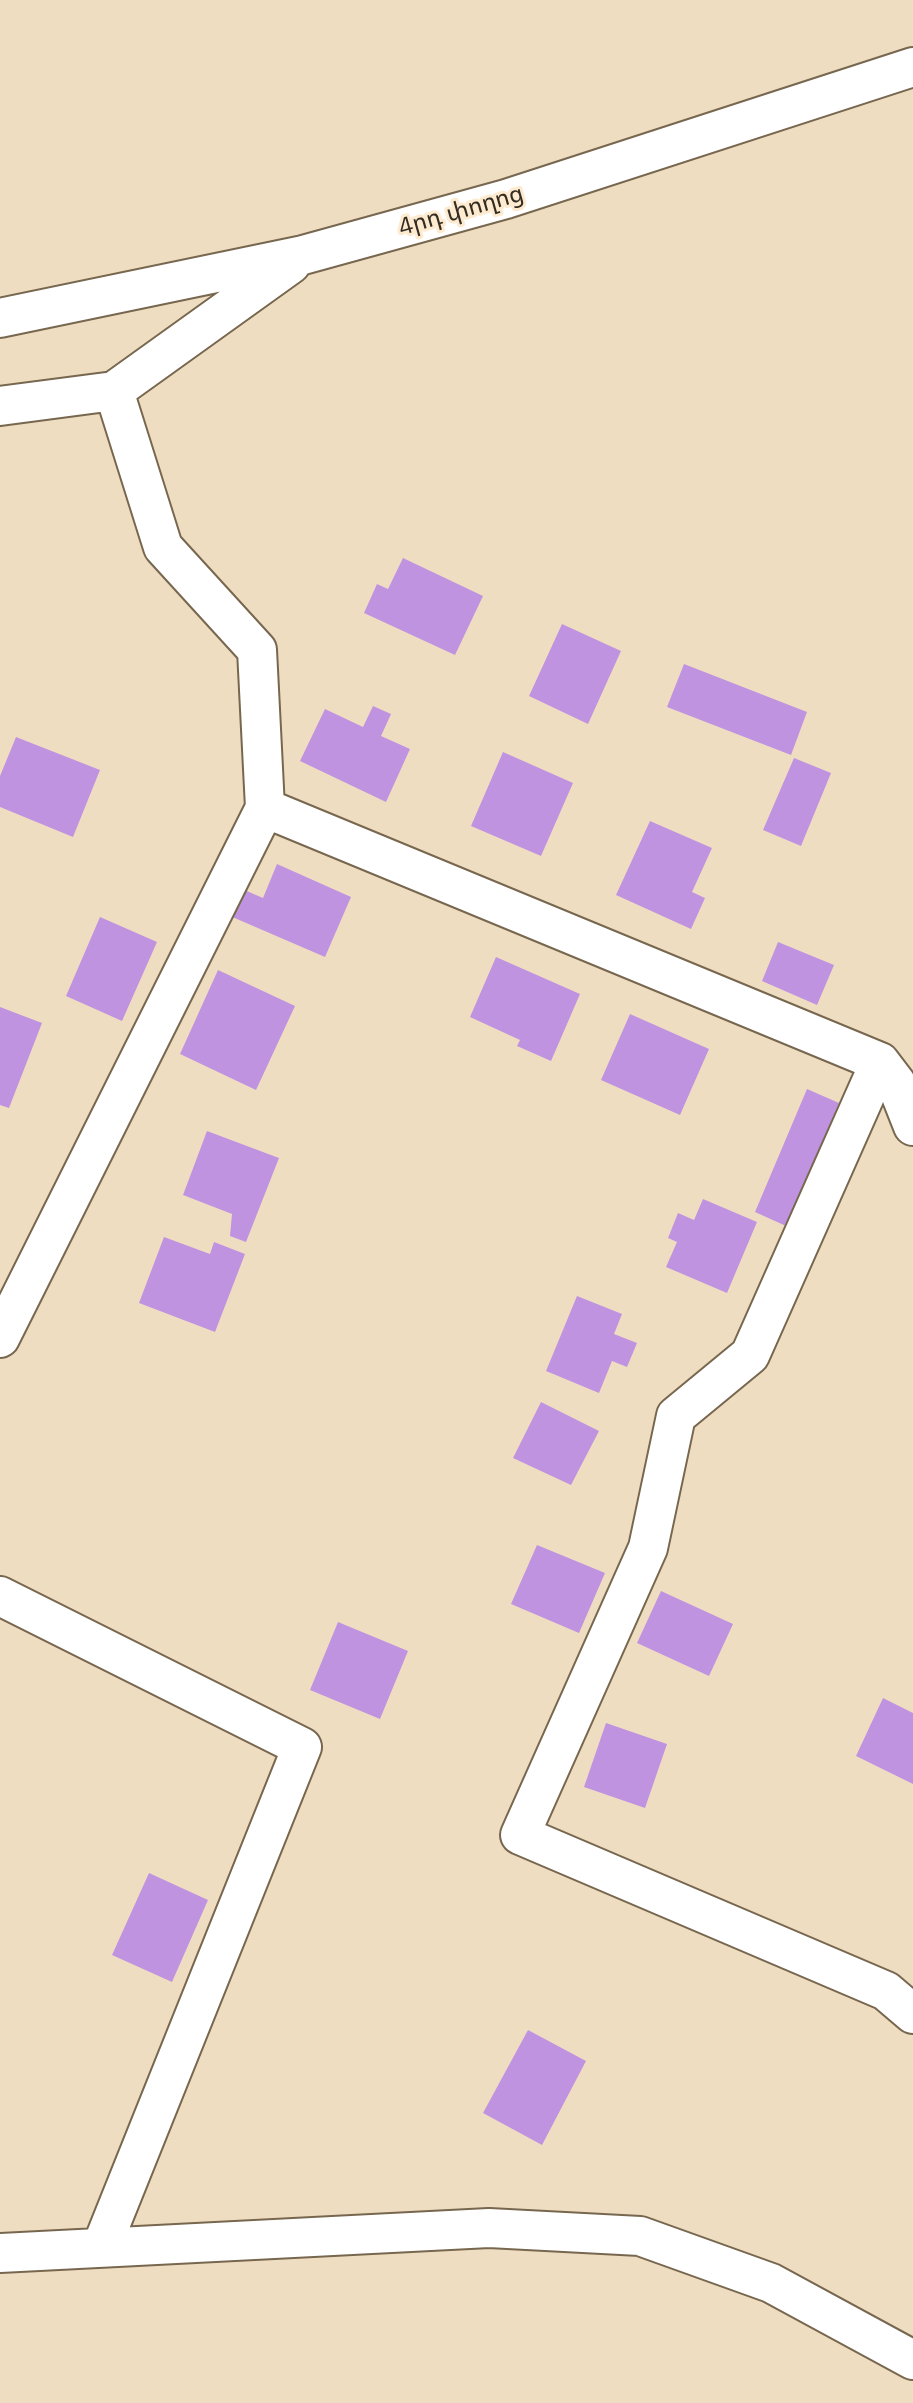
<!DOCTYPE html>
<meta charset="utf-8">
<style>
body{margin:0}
canvas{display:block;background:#efddc2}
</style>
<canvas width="913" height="2403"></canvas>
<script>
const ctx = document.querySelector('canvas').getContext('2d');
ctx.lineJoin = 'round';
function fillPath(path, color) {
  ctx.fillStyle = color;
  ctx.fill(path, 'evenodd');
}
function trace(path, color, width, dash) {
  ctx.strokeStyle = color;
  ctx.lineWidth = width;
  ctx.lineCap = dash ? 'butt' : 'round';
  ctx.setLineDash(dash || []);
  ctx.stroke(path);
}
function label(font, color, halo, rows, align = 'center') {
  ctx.font = font + ' "IBM Plex Sans","Noto Sans Armenian",sans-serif';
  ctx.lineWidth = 6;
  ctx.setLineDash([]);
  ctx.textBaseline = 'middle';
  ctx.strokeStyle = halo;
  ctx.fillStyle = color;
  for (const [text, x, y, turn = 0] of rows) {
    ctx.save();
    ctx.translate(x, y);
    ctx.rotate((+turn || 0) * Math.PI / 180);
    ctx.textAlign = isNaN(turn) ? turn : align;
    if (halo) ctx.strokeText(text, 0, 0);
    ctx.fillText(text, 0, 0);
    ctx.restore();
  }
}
fillPath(new Path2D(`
 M403 558 483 596 455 655 364 613 377 584 388 589Z
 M562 624 621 651 588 724 529 696Z
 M684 664 807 712 791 755 667 707Z
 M373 706 391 714 381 736 410 749 386 802 300 761 325 709 363 727Z
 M16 737 100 770 73 837 0 807V776Z
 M503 752 573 783 541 856 471 826Z
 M794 758 831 773 801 846 763 830Z
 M650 821 712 848 692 892 705 898 691 929 616 895Z
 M277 864 351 897 325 957 230 916 242 889 263 898Z
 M100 917 157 942 122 1021 66 996Z
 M778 942 834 965 817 1005 762 981Z
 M496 957 580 994 551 1061 517 1046 520 1040 470 1017Z
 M218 970 295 1006 256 1090 180 1054Z
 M0 1007 42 1023 9 1108 0 1105Z
 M630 1014 709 1049 680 1115 601 1080Z
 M807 1089 839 1103 786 1226 755 1212Z
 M207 1131 279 1158 246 1242 230 1236 232 1214 183 1195Z
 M703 1199 757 1222 727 1293 666 1267 677 1242 668 1238 678 1213 694 1220Z
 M164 1237 210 1254 214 1242 245 1254 215 1332 139 1303Z
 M577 1296 622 1314 614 1334 637 1343 627 1367 612 1361 599 1393 546 1371Z
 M541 1402 599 1431 571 1485 513 1458Z
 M537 1545 605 1573 579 1633 511 1604Z
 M661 1591 733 1624 709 1676 637 1643Z
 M338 1622 408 1651 380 1719 310 1690Z
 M883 1698 913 1713V1784L856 1756Z
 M606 1723 667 1744 645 1808 584 1787Z
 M149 1873 208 1900 172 1982 112 1955Z
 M528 2030 586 2061 542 2145 483 2113Z`), '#c093e0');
const minor = new Path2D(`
 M0 318 303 255 506 199 913 67
 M114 391 291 264
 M0 406 114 391 163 547 257 650 265 808 0 1338
 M265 808 880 1062 750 1355 676 1416 648 1548 520 1835 886 1991 913 2014
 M880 1062 896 1083 913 1126
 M0 1596 302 1747 101 2248
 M0 2253 489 2228 640 2236 771 2283 913 2360`);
trace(minor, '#77674f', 42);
trace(minor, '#fff', 38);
label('24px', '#332c22', '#fdeacf', [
 ["4րդ փողոց",461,211,-16]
]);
</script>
